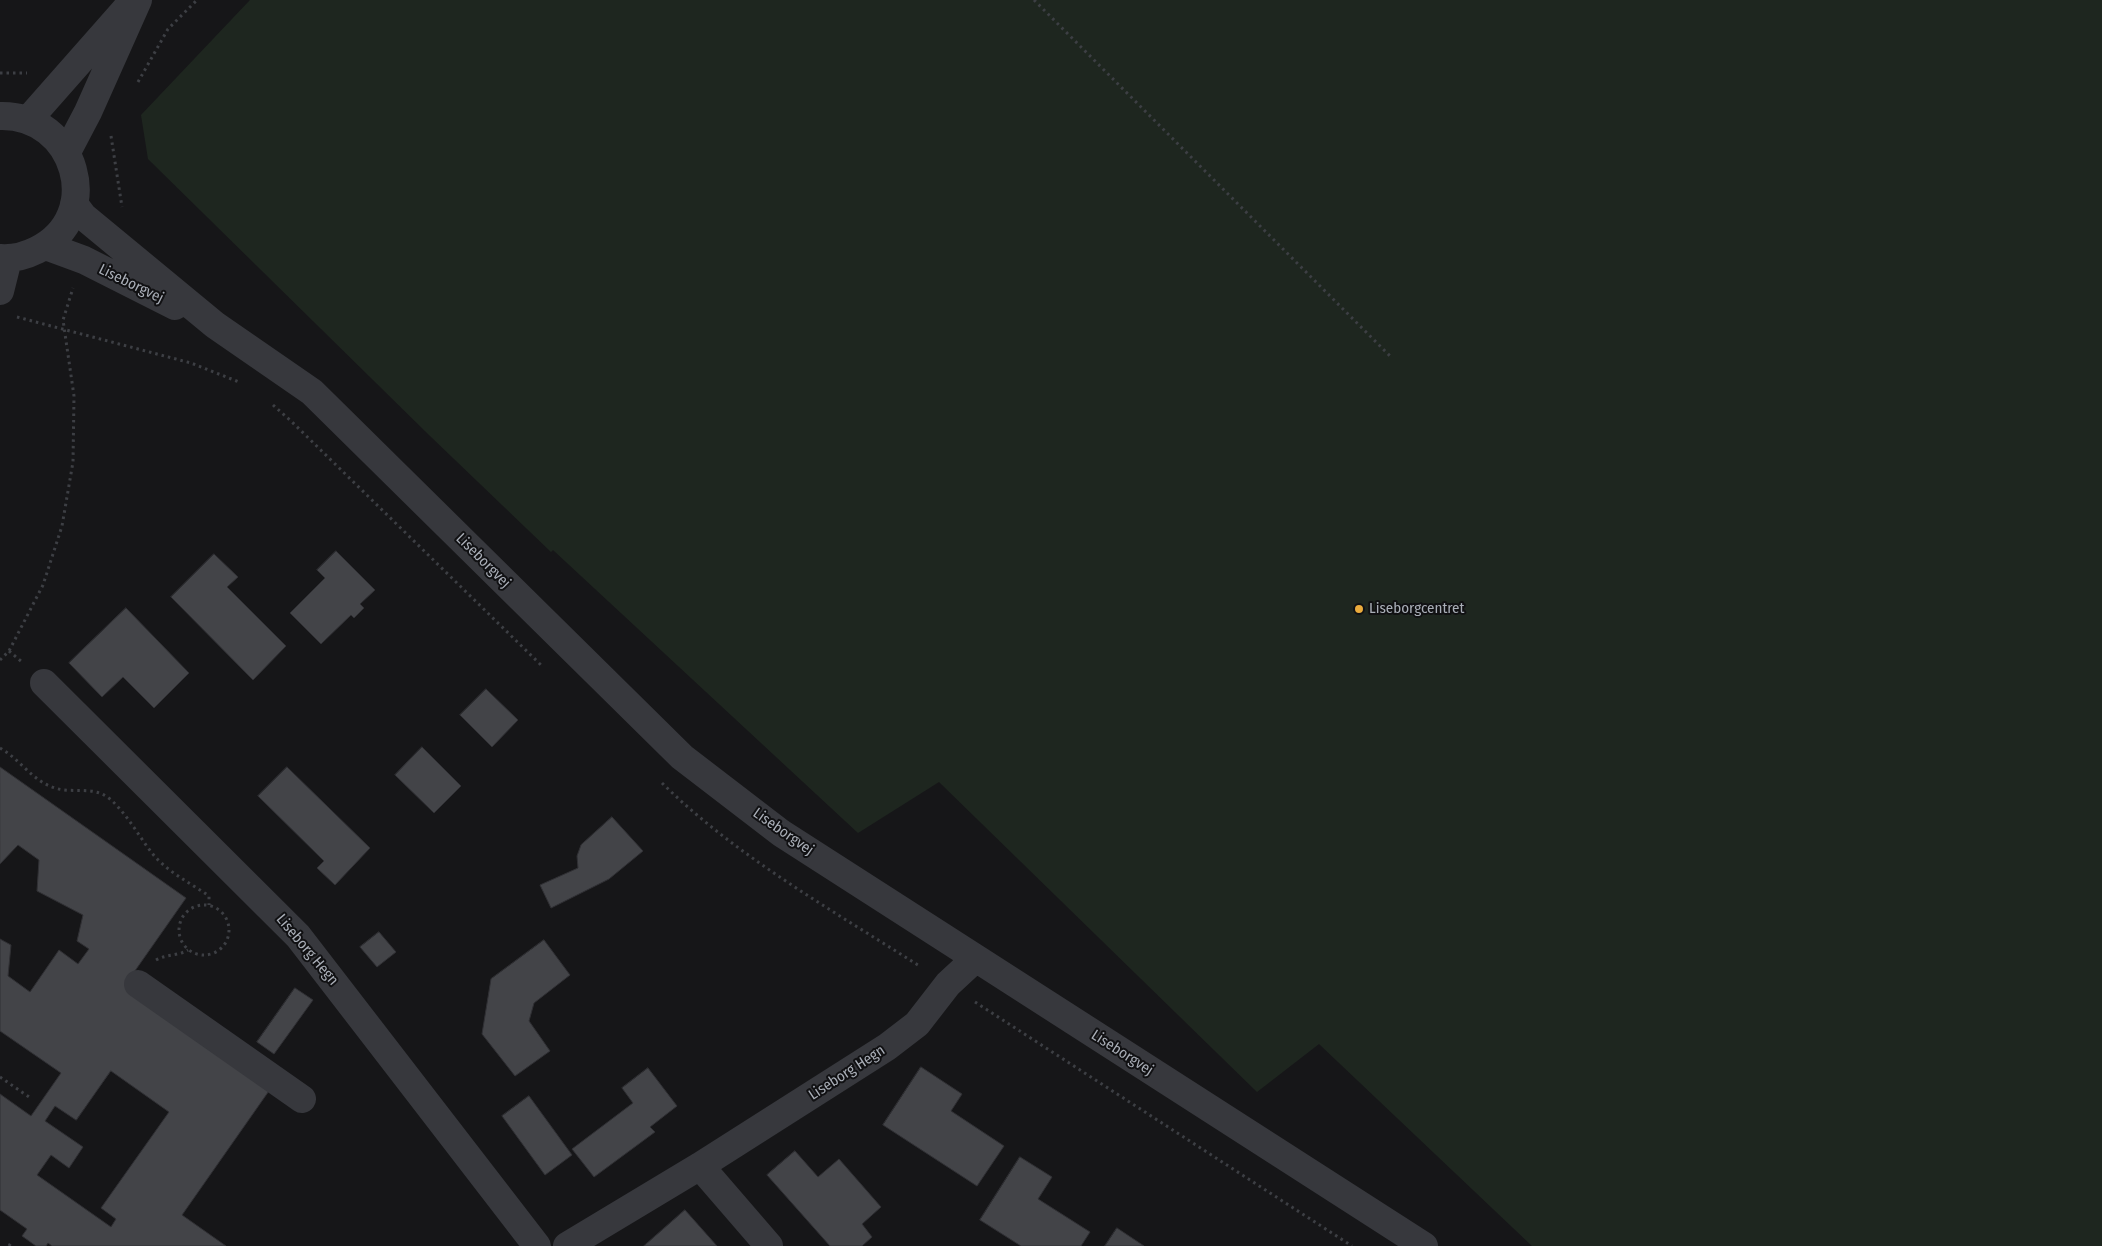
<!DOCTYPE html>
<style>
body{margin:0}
canvas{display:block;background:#161618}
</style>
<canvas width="2102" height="1246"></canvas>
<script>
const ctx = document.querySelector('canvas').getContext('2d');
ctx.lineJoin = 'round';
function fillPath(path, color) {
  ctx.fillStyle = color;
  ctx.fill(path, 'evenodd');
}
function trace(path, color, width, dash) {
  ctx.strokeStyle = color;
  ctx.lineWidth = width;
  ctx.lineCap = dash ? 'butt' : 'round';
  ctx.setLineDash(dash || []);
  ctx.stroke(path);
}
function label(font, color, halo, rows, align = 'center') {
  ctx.font = font + ' "Fira Sans Condensed",sans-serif';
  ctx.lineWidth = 4;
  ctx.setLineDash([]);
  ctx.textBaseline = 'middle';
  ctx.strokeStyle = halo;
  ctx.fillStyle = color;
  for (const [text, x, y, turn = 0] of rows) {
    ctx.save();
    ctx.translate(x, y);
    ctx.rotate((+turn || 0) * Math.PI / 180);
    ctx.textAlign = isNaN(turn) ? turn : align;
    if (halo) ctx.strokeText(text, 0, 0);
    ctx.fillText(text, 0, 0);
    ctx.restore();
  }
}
fillPath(new Path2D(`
 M250 0H2102V1246H1532L1319 1044 1257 1092 939 782 858 833 553 550 551 552 429 435 148 159 141 115Z`), '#1e261f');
const building = new Path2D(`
 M336 551 375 590 360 604 364 608 354 618 351 615 321 644 290 613 325 578 317 570Z
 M214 554 238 577 227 587 286 646 253 680 171 597Z
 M126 608 189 673 154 708 123 677 102 697 69 663Z
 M486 689 518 720 492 747 460 715Z
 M422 747 461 786 434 813 395 775Z
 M0 767 186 898 125 985 271 1088 182 1215 226 1246H52L48 1243 46 1246H36L22 1236 27 1229 0 1210V1094L31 1116 61 1073 0 1031V939L11 945 8 976 30 992 59 950 78 964 89 949 77 941 83 915 37 891 39 860 18 845 0 864ZM111 1071 169 1112 101 1208 116 1219 111 1227 37 1175 51 1155 69 1168 83 1147 45 1121 55 1106 76 1120Z
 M287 767 370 848 335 885 317 868 324 861 258 796Z
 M612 817 643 851 609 879 551 908 540 885 578 868 577 856 581 845Z
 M379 932 396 952 377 967 360 947Z
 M544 940 570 975 534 1003 529 1021 550 1051 515 1076 482 1034 491 979Z
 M295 988 313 1000 274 1054 257 1042Z
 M921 1067 962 1094 951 1111 1004 1146 977 1186 883 1125Z
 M648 1068 677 1106 650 1127 655 1132 594 1177 572 1149 633 1103 622 1088Z
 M529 1096 572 1155 545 1175 502 1116Z
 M795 1151 818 1177 839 1159 881 1207 862 1224 872 1237 862 1246H830L767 1175Z
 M1020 1157 1052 1177 1038 1199 1090 1232 1081 1246H1021L980 1220Z
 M685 1210 717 1246H644Z
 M1117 1228 1144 1246H1105Z`);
fillPath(building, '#434448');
trace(building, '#303034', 1);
trace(new Path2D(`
 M1034 0 1390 356
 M0 73H27
 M138 82 168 29 197 0
 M111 136 122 207
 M17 317 191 363 239 382
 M273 405 291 421 541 665
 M9 651 22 662
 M0 660 9 651 43 585 62 526 73 462 74 396 63 320 73 288
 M0 748C20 759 32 781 55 788 73 794 93 785 110 799 127 814 138 835 152 853 167 872 189 882 209 896V905
 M662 783C737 857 832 910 921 967
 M179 930a25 25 0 1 1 50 0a25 25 0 1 1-50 0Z
 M156 960C167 954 178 956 188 950
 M975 1002 1352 1246
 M0 1077 32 1099
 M9 1246 12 1241`), '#3d3f44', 3, [2.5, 4]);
trace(new Path2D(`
 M0 116C76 114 106 216 37 250 25 256 13 259 0 258
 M28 120 125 10
 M67 152 88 112 138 0
 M74 204 83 216 215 325 312 392 682 757 781 833 1424 1246
 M46 246 84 260 175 306
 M0 291 8 259
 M44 683 298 936 537 1246
 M138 984 302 1099
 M700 1166 769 1246
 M567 1246 700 1166 887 1047 917 1024 948 984 975 959`), '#37383d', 28);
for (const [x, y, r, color] of [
 [1359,609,5,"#eaab3c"]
]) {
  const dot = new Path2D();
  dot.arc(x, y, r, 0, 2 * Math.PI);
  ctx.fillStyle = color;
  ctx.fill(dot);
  trace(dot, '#111113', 2);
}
label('15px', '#a9aeb7', '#111113', [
 ["Liseborgvej",131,284,26],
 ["Liseborgvej",483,561,45],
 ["Liseborgvej",783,832,35],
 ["Liseborg Hegn",307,950,50],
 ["Liseborgvej",1122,1053,33],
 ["Liseborg Hegn",847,1073,-33]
]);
label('15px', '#a9aeb7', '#111113', [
 ["Liseborgcentret",1369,609]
], 'left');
</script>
